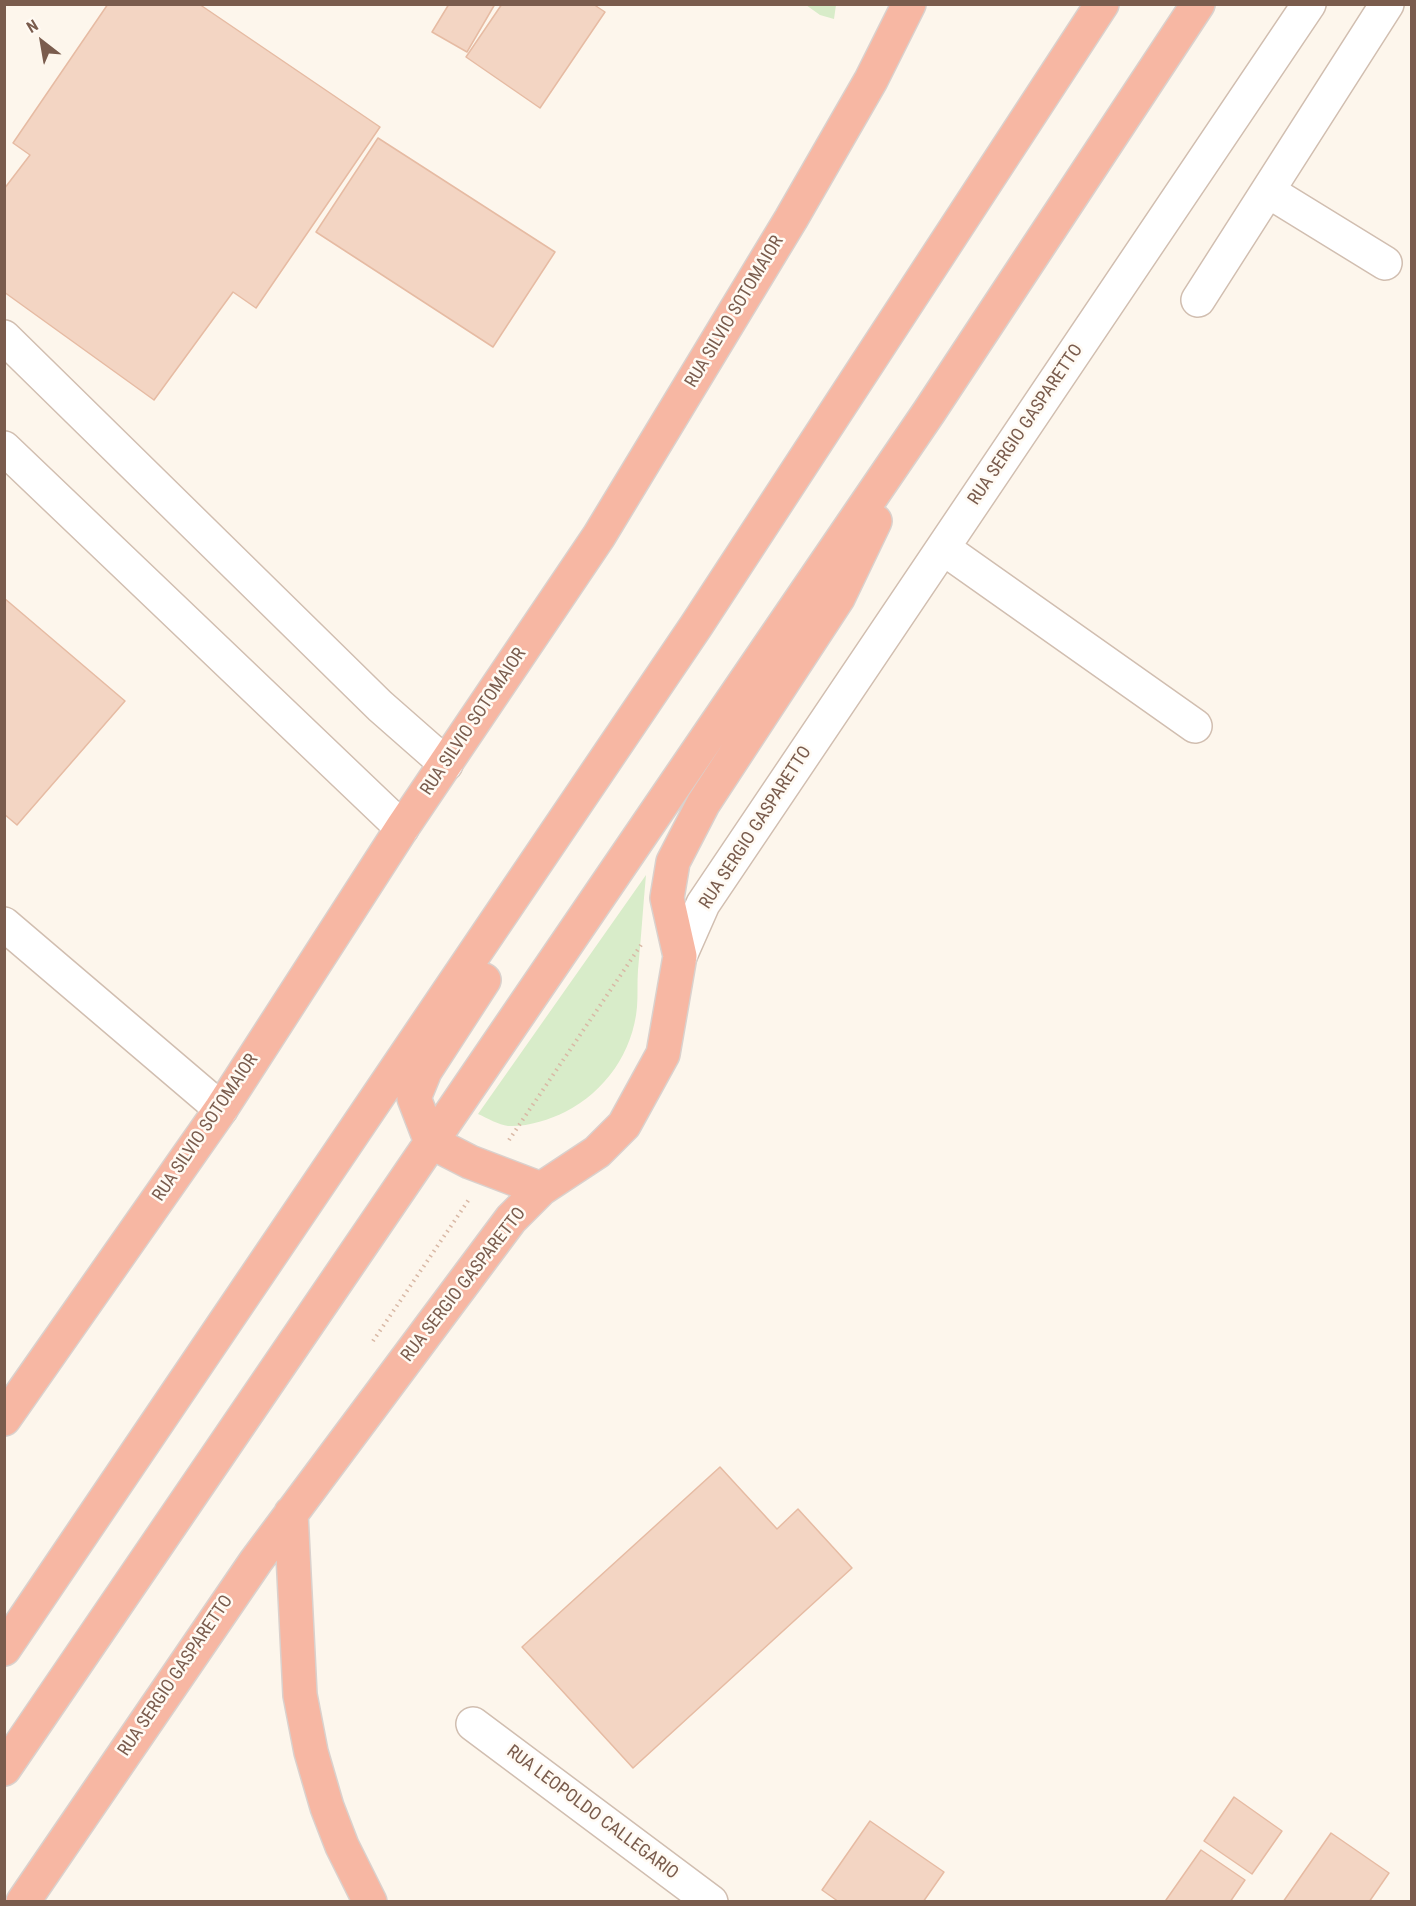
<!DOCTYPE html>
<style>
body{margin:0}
#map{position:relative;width:1416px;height:1906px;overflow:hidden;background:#fdf6ec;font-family:"Roboto Condensed",sans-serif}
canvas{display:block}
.frame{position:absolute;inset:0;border:6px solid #7a5c4d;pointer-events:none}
.north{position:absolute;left:12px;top:12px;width:60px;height:60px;-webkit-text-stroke:4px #fffaf3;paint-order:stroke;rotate:329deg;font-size:16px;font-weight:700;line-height:24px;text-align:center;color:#7a5c4d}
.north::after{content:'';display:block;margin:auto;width:21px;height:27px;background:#7a5c4d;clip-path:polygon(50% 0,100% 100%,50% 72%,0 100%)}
</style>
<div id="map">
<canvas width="1416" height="1906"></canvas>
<div class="frame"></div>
<div class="north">N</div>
</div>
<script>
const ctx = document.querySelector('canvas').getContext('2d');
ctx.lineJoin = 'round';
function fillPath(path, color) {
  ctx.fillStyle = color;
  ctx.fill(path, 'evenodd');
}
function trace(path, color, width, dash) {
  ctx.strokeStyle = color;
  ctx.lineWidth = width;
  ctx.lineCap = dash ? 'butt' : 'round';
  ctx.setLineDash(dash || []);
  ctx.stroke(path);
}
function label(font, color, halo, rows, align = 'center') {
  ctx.font = font + ' "Roboto Condensed",sans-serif';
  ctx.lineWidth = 5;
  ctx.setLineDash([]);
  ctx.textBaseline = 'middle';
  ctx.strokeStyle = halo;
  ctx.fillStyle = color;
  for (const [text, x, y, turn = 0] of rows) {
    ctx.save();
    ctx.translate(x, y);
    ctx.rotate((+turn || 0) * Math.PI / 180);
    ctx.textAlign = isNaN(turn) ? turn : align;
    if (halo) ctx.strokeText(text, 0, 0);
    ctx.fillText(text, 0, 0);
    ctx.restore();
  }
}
fillPath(new Path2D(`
 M806 5H836L834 19 820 15Z
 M646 875C643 907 641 939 638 970 637 983 638 995 637 1007 633 1052 605 1092 565 1112 549 1120 527 1127 508 1126 499 1125 487 1118 478 1114Z`), '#d8ecc9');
const building = new Path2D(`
 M108 4H199L380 127 256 308 233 292 154 400 4 292V189L30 155 13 143Z
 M449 4H495L467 52 432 32Z
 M502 4H593L605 12 540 108 466 57Z
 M378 138 555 252 493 347 316 232Z
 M4 598 125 701 17 825 4 814Z
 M720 1467 777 1529 798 1509 852 1568 633 1768 522 1647Z
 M1234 1797 1282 1831 1252 1874 1204 1841Z
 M870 1821 944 1872 923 1902H839L822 1890Z
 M1331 1833 1389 1873 1369 1902H1283Z
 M1201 1850 1245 1880 1230 1902H1168L1166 1900Z`);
fillPath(building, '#f3d5c3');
trace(building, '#e6bba3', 1.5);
const minor = new Path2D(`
 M1268 191 1385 263
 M1198 300 1387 4
 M4 337 380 706 446 764
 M4 448 402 828
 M943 548 1195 726
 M4 924 221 1109
 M680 956 703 904 1309 4
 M473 1724 711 1902`);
const highway = new Path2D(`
 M484 980 425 1071 414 1098 431 1142 470 1162 541 1189
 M4 1419 221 1109 402 828 599 536 791 219 871 80 909 4
 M291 1513 300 1695 311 1752 327 1807 342 1846 370 1902
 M4 1649 696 626 1102 4
 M4 1769 929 412 1198 4
 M23 1902 256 1561 511 1219 541 1189 597 1152 624 1125 663 1054 680 956 667 898 673 862 703 804 838 598 875 521`);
trace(minor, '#d1beb0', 36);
trace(highway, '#dad1cd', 36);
trace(new Path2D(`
 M509 1140 641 945
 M373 1341 470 1198`), '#d9b8a5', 4, [1.5, 4.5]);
trace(minor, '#fff', 33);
trace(highway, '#f7b7a3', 33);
label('18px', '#7a5c4d', '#fffaf3', [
 ["RUA SILVIO SOTOMAIOR",735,312,-59],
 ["RUA SERGIO GASPARETTO",1026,425,-56],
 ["RUA SILVIO SOTOMAIOR",474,722,-56],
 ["RUA SERGIO GASPARETTO",756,828,-57],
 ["RUA SILVIO SOTOMAIOR",206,1128,-56],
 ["RUA SERGIO GASPARETTO",464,1285,-52],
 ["RUA SERGIO GASPARETTO",176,1676,-56],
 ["RUA LEOPOLDO CALLEGARIO",592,1813,37]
]);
</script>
